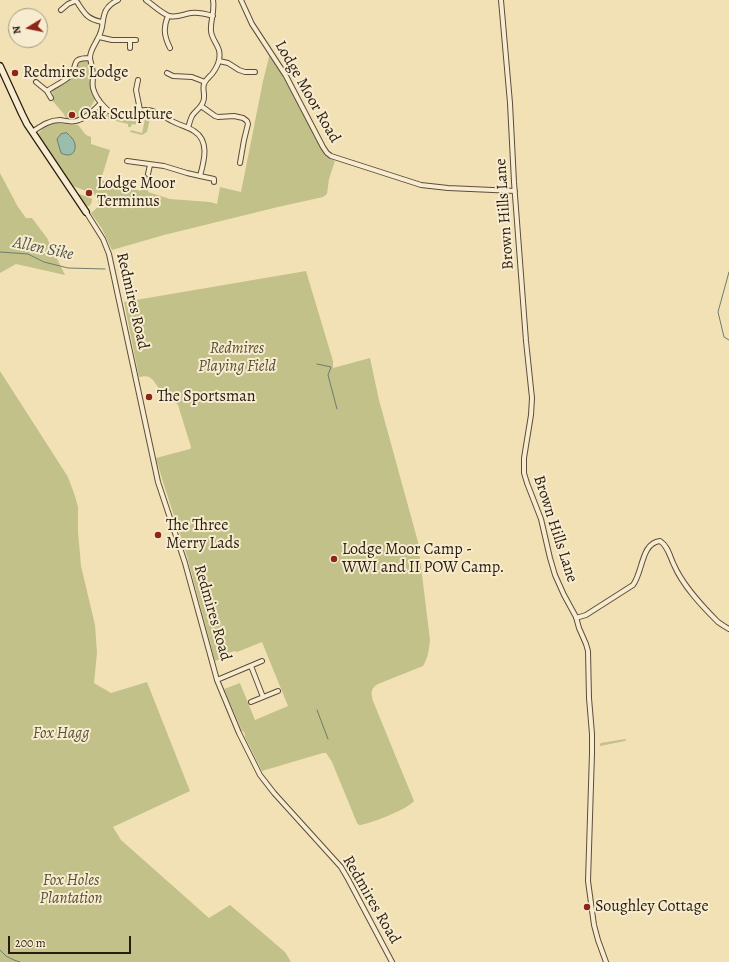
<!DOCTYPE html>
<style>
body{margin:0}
#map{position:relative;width:729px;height:962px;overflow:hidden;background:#f3e1b6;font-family:Alegreya,serif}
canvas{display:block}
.north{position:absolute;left:8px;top:8px;width:40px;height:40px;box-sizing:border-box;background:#f7ecd0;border:1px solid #a59983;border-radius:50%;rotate:260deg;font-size:11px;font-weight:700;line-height:16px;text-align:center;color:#291c0f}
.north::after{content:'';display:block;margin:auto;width:14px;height:18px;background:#8f2418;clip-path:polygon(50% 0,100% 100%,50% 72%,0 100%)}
.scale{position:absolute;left:8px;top:936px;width:123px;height:18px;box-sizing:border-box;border:2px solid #291c0f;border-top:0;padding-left:5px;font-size:12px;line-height:14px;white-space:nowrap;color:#291c0f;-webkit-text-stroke:3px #f7ecd0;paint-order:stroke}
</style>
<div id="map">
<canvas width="729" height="962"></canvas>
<div class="north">N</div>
<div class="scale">200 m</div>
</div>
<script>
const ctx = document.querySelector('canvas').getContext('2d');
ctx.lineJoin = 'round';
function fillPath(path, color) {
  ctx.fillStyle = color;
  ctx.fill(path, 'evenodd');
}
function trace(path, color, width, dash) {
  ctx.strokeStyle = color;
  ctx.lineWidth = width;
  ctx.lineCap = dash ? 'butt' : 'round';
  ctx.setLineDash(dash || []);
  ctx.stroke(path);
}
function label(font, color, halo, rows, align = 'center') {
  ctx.font = font + ' Alegreya,serif';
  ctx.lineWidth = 4;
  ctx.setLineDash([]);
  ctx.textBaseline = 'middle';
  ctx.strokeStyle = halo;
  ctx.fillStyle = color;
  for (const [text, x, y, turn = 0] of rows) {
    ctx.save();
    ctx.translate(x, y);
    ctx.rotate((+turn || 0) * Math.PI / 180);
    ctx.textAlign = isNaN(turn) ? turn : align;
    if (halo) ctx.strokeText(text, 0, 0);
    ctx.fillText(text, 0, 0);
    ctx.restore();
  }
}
fillPath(new Path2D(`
 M270 53 295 99 325 156 335 161 329 179 327 194 323 197 278 207 164 235 112 250 102 229 91 213 98 207V200L94 194 73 186 40 138 39 133 44 127 55 123 78 125 86 135 91 137V144L110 150 101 180 141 191 145 173 151 175 148 192 170 199 210 202 217 204 220 187 241 192 263 81Z
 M82 60 88 61C94 75 86 85 95 99 90 112 80 118 67 120L63 113 50 98 53 95 52 91C55 89 57 87 60 85 64 83 68 82 71 78 76 72 75 64 82 60Z
 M107 114 112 118 122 119 137 114H151L147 132 142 135 130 132 131 130 142 133 145 119 139 118 138 125 132 124 131 127H128V124L107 119H105V122V116Z
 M0 173 18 207 26 218H32L47 238 65 275 16 264 0 273Z
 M79 194 89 197 92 199C92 202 91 205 89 206H86L78 195Z
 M306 271 333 361V368L370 358 379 400 418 542 430 640C429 650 428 658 423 666L378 684C370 689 371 693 373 701L414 801C406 810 374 822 361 825H359L357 823 332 762 326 753H323L262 771 245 737V735L244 732 242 731 224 689 240 683 255 720 288 706 262 642 237 652 234 651 224 655 223 658 215 661 187 556 163 482 156 458 190 449 191 447 178 405 173 400 168 401 153 380C148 375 145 376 139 377L124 302Z
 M0 371 68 477 75 496 78 507V531L81 566 95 625 97 653 94 683 111 693 147 682 190 791 113 827 121 840 209 918 230 905 285 952 291 962H0Z
 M625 739 626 741H625L600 746V744L601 743Z`), '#c2c189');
const water = new Path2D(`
 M67 133C68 134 71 137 72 138 79 147 74 160 61 153L57 139 61 134Z`);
fillPath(water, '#9bbeac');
trace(water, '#6d7d6d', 1);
trace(new Path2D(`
 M0 252 28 254 44 262 68 268 105 269
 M729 272 718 312 724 337 729 340
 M317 364 331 367 328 375 337 409
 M317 710 328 739
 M0 950 6 956 14 960 20 962`), '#6d7d6d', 1);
const street = new Path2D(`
 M118 0C97 10 107 24 98 38 95 45 90 50 90 58 91 64 93 69 93 76 93 80 92 84 93 88 96 100 111 118 124 116 133 115 137 109 148 110 157 111 164 117 172 121 179 125 188 127 194 131 210 141 204 161 200 176L187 173 164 166 127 161
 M146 0C153 5 161 13 169 16 177 18 184 14 191 13 198 12 206 14 213 16
 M241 0 252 24 286 76 323 147 327 153 331 156 421 185 448 188 515 191
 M501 0 510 103 514 182 526 341 532 398 531 415 524 458V473L527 483 541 519 550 558 555 575 564 595 576 617 579 628 586 644 588 651 589 698 592 734V753L588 881 594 925 598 940 606 962
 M61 10 68 4 75 1 77 2C85 14 87 19 102 22
 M168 16C163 28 164 36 170 48
 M99 37 112 40H136
 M130 40V48
 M219 61 228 63 239 70 245 72H255
 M167 73 173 76 192 77 205 82
 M138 80 136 90 140 110
 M36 82 47 91 51 98
 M47 91C54 86 63 82 69 77 80 66 68 58 90 58
 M201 106 215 116 218 117 234 116 243 118 247 121 248 124 244 140 240 163
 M188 128C189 125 190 120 192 116 195 111 201 108 203 102 206 96 202 90 204 84 206 79 209 77 212 74 215 70 218 65 219 60 222 46 212 42 211 31 210 21 215 12 213 0
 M32 132C41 126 49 120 60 120 67 121 73 123 79 120 88 117 95 109 101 103
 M148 174 150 165
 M200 176 214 179V182
 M86 212 103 239 109 254 158 482 185 563 217 680 239 733 260 775 274 793 341 867 348 879 392 962
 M576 618 586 615 633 585C643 572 641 543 660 541 668 546 670 557 674 565 683 586 702 606 718 622L724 626 729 629
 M251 666 263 697
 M217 680 262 661
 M251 702 278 691`);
const secondary = new Path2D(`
 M0 66 22 114 27 124 86 212`);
trace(street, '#5c4d39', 6);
trace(secondary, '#291c0f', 8);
trace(street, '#f7ecd0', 4);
trace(secondary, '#f7ecd0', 5.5);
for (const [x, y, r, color] of [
 [15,73,4,"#8f2418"],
 [72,115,4,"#8f2418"],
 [89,193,4,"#8f2418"],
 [149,397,4,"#8f2418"],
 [158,535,4,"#8f2418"],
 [334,559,4,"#8f2418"],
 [587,907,4,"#8f2418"]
]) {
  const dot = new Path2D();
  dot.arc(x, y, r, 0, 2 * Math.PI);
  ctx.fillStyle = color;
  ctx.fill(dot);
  trace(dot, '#f7ecd0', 1.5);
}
label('16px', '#291c0f', '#f7ecd0', [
 ["Redmires Lodge",23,73],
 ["Oak Sculpture",80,115],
 ["Lodge Moor",97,184],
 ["Terminus",97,202],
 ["The Sportsman",157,397],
 ["The Three",166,526],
 ["Merry Lads",166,544],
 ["Lodge Moor Camp -",342,550],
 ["WWI and II POW Camp.",342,568],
 ["Soughley Cottage",595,907]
], 'left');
label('16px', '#291c0f', '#f7ecd0', [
 ["Lodge Moor Road",307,92,60],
 ["Brown Hills Lane",505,214,-94],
 ["Redmires Road",132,301,77],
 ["Brown Hills Lane",555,529,72],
 ["Redmires Road",212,613,74],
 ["Redmires Road",371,900,60]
]);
label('italic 16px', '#574e34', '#f7ecd0', [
 ["Redmires",237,349],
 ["Playing Field",237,367],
 ["Fox Hagg",61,734],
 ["Fox Holes",71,881],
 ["Plantation",71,899]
]);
label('italic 17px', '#515546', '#f7ecd0', [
 ["Allen Sike",43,249,12]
]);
</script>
